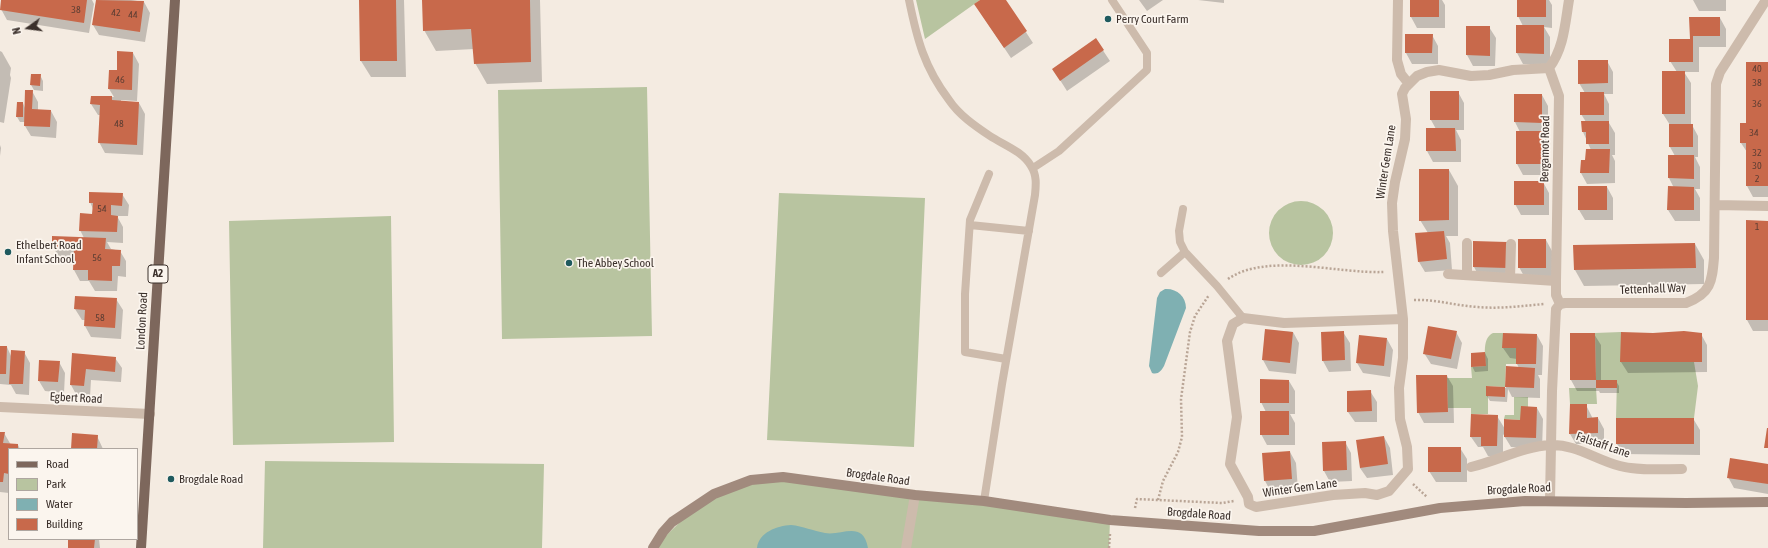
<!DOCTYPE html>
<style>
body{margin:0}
#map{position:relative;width:1768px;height:548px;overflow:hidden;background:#f4ebe1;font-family:"Asap Condensed",sans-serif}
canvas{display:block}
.legend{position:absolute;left:8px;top:448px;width:130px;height:92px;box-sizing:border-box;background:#fbf5ee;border:1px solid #aea6a0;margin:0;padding:5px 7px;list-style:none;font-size:12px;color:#3b302b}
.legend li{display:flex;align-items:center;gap:8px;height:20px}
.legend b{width:20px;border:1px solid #aea6a0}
.north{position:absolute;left:8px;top:8px;width:40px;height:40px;-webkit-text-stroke:3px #fbf5ee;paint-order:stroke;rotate:256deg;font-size:11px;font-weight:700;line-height:16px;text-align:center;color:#3b302b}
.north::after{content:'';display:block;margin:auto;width:14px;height:18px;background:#3b302b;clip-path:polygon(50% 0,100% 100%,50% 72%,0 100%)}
</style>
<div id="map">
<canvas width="1768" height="548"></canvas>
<ul class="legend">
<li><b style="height:5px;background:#7d675c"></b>Road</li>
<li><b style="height:11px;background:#b8c4a0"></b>Park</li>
<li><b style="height:11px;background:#7fb0b2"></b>Water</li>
<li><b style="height:11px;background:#c8694b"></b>Building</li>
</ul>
<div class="north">N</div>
</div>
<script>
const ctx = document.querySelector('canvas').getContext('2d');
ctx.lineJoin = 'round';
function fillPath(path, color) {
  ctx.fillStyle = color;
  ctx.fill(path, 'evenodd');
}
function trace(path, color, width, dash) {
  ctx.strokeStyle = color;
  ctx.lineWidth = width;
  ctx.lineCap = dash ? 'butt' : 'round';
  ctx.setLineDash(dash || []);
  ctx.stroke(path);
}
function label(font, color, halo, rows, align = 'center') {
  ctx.font = font + ' "Asap Condensed",sans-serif';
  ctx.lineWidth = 3.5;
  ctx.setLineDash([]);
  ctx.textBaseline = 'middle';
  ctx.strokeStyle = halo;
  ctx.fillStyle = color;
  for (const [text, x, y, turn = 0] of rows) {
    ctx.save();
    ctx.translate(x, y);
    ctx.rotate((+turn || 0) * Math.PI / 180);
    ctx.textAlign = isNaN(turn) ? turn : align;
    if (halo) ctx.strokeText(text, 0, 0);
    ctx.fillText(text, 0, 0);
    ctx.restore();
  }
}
fillPath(new Path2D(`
 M916 0H980L925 39Z
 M647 87 652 336 502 339 498 90Z
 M779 193 925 198 914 447 767 440Z
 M1269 233a32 32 0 1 1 64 0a32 32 0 1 1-64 0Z
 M391 216 394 442 233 445 229 221Z
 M1621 332V362H1694L1698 386 1694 418H1616L1617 380H1596L1595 333Z
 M1493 333H1503V348H1516V364H1506L1505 387 1486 386V396H1488V414H1471V408H1448L1447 378H1472L1471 367 1486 366C1485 356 1482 338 1493 333Z
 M1569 388H1596L1597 404H1570Z
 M1514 397H1528V407L1520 420 1504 419 1505 415H1514Z
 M265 461 544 464 542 548H263Z
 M762 479 1110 520 1109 548H653L701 502Z`), '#b8c4a0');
fillPath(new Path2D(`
 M1165 289C1176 288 1186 296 1186 308L1164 366C1161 371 1158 375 1152 373L1149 366 1157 298 1160 292Z
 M791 525C803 526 813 531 825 533 842 536 863 520 868 548H757C759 532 777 526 791 525Z`), '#7fb0b2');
fillPath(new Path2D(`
 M2 0H92L94 4 89 33 7 20 1 9Z
 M97 0H131L144 2 150 13 145 42 99 35 93 25Z
 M360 0H404L406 77H371L361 61Z
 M423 0H540L542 82 487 84 475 63 474 49 436 51 424 30Z
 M982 0H1005L1033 43 1011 58 982 15Z
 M1139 0H1163L1147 11Z
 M1198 0H1224V3Z
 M1411 0H1442L1445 5V28H1417L1411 17Z
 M1518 0H1549L1552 5V28L1544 27 1550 37V64H1523L1517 53 1523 26 1518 16Z
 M1693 0H1726V11H1699Z
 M1690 18H1720L1726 29V47H1699V72H1684L1691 83V125H1692L1698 136V157H1695L1700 167V189H1695L1700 198V221H1675L1668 210 1674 188 1669 178V156H1675L1670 147V125L1663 114 1677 72 1670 61 1691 40Z
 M1467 27H1489L1496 38 1495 66H1473L1467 55Z
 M1406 35H1432L1438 46V64H1412L1406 53Z
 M1096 40 1110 61 1067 91 1060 80Z
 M0 51 2 52 11 68 10 75 11 78 4 123 0 122Z
 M133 53 139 64 137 101 121 100V102L139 103 145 114 143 155 105 153 99 142 100 115H98L91 104 92 97H114L109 89 110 71H118Z
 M1607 61 1613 72V94H1604L1609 104V123L1615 133V155H1612L1615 161V183L1587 184 1581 173 1582 161H1586L1591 150 1583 132 1586 122 1581 114 1585 93 1579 83Z
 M1768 63V197H1753L1747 186V152L1741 143Z
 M40 75 43 81V91L34 90 31 85Z
 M32 91 38 102V111H51L57 122 56 138 31 136 25 126V122H20L17 117 23 103 25 108Z
 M1458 92 1464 103V130H1456L1461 140V162H1433L1427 151V129H1436L1431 120Z
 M1515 95H1542L1548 106V133H1542L1548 142V175H1523L1517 164V132H1520L1515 122Z
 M0 145 1 148 0 156Z
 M1449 170 1458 186V236H1446L1450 243 1452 270 1425 272 1419 262 1428 233 1420 220Z
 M1543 182 1549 193V215H1521L1515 204Z
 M1607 187 1613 198V220H1585L1579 210Z
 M122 194 129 205 128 216H117L123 227V243L107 242 111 249 120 251 126 261V277L118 276 117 291H95L89 281H80L74 270 75 258 59 257 53 247 84 238 80 230 93 215V209L90 202Z
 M1768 222V331H1753L1747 320Z
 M1546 240 1552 251V278H1525L1519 267Z
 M1474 242 1506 243 1512 278H1480L1474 267Z
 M1695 244 1704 260V284L1584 286 1575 270Z
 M116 299 123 310 121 339 91 337 85 326V320H82L75 309Z
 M1265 330 1293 332 1299 343 1296 374 1269 371 1263 360Z
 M1343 332 1350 343 1351 371 1329 372 1323 361Z
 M1456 332 1462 343 1457 369 1431 364 1424 353Z
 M1594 334 1601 345V381H1616L1619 386V393H1600L1599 391H1577L1571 380Z
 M1701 334 1707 345V372L1628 373 1621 362Z
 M1537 335 1543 346 1542 375H1538L1540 379V398L1512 397 1508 389 1507 402 1490 401 1487 396V387L1506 388 1507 367 1519 368 1517 364V359L1510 358 1503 348Z
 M1387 339 1393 350 1390 377 1363 373 1357 363Z
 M0 347H7L11 356 24 352 30 363 29 395 16 394 11 385 0 384Z
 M1485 353 1488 359V371L1475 372 1472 366Z
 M73 354 115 358 122 368 121 382 91 380 90 397 77 396 71 385Z
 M59 362 65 373 64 393 45 391 39 381Z
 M1447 376 1453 386 1454 423H1424L1418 412Z
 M1289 381 1295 391V414H1290L1295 423V445H1267L1261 434 1266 412 1261 402Z
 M1370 391 1377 402V422H1355L1348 412Z
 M1586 405 1593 419 1598 418 1604 429V444H1576L1570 434Z
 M1537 408 1543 419 1542 449 1511 447 1503 434V456H1488L1483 447H1478L1471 437 1497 416 1505 429 1521 421Z
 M1694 420 1700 430V455L1623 454 1617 444Z
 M0 433H4L11 445H18L20 449H9V493L0 492Z
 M97 436 103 449H72Z
 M1384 437 1390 448 1393 475 1367 478 1360 468Z
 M1345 442 1351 453 1352 481 1330 482 1324 471Z
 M1460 448 1467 459V482H1436L1429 471Z
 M1290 452 1296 463 1298 490 1271 492 1265 481 1263 454Z
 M1768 465V494L1734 488 1728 477Z
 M69 539H99L100 548H69Z`), '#0003');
fillPath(new Path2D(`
 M1 0H87L84 23 0 10Z
 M96 0 144 1 140 32 92 25Z
 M359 0H396L397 61H360Z
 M422 0H530L531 62 474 64 471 29 423 31Z
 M980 0H1006L1027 31 1004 48 974 4Z
 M1410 0H1439V17H1410Z
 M1517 0H1546V17H1517Z
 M1689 17H1720V36H1693V62H1669V39H1690Z
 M1516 25H1544V54L1516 53Z
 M1466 26H1490V56L1466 55Z
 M1405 34H1433L1432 53H1405Z
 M1096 38 1104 50 1060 81 1052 69Z
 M117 51 133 52 132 90 108 89 109 70H117Z
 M1578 60H1608V83L1578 84Z
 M1746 62H1768V186H1746V143H1740V123H1746Z
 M1662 71H1685V114H1662Z
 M31 74H41L40 86 30 85Z
 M25 90H33L32 109 51 110 50 127 24 126Z
 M1430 91H1459V120H1430Z
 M1580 92H1604V115H1580Z
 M1514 94H1542V123L1514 122Z
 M91 96H112V100L139 102 137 145 98 143 100 105 90 104Z
 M17 102H23V117H16Z
 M1581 121H1609V144H1586V132H1582Z
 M1669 124H1693V147H1669Z
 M1426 128H1455L1456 151H1426Z
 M1516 131H1542V164H1516Z
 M1586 149H1610L1609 173H1580L1581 160H1585Z
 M1668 155H1694V179L1668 178Z
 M1419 169H1449V220L1419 221Z
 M1514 181H1544V205H1514Z
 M1578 186H1607V210H1578Z
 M1668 186 1694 187V210H1667Z
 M89 192 123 193 122 206 111 205V215L118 216 117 232 79 231 80 213 92 214 93 203H89Z
 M1746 220 1768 221V320H1746Z
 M1444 231 1447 259 1418 262 1415 233Z
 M52 236 106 238 105 249 121 250 120 266H112V281L88 280V270H73L74 248 52 247Z
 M1518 239H1546V268H1518Z
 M1473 241 1507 242 1506 268 1473 267Z
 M1695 243 1696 268 1574 270 1573 245Z
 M75 296 117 298 115 328 84 326 85 310 74 309Z
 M1428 326 1457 331 1451 359 1423 354Z
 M1265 329 1293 332 1290 363 1262 360Z
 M1344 331 1345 360 1322 361 1321 332Z
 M1684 331 1702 333V362H1620L1621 332 1653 333Z
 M1503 333 1537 334 1536 364H1516V348H1502Z
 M1570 333H1595L1596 380H1570Z
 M1359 335 1387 338 1384 366 1356 363Z
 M0 346H7L6 374H0Z
 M11 350 25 351 23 384H9Z
 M1485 352 1486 366 1471 367V353Z
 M72 353 116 357 115 372 86 369 84 386 70 385Z
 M39 360 60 361 58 382 38 381Z
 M1506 366 1535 368 1534 388 1505 387V397L1486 396V386L1505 387Z
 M1416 375H1447L1448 412 1417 413Z
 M1260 379 1289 380V403H1260Z
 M1596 380H1617V388H1596Z
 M1371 390 1372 411 1347 412V391Z
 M1570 404H1587V418L1598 417V433L1569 434Z
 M1521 406 1537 407 1536 438 1504 437V419L1520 420Z
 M1260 411H1289V435H1260Z
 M1471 414 1498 415 1497 446H1481V437H1470Z
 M1616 418H1694V444H1616Z
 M1767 428H1768V448H1764Z
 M0 432H5L3 443 18 444V449H9V474L4 473 3 482H0Z
 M72 433 98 435 97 449H71Z
 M1384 436 1388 464 1360 468 1356 440Z
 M1346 441 1347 470 1323 471 1322 442Z
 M1428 447H1461V472H1428Z
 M1290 451 1292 479 1264 481 1262 453Z
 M1730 458 1768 464V484L1727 478Z
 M68 539H95L94 548H68Z`), '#c8694b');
trace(new Path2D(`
 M1228 279C1267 252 1338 274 1384 272
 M1414 300C1436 299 1456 306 1478 307 1500 309 1522 306 1544 304
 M1413 484 1427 497
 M1158 500 1163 481 1178 452 1182 437 1181 399 1190 332 1195 316 1209 295
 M1135 508 1137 499 1222 503 1234 501
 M1109 548 1110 534`), '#b9a596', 2.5, [2, 2]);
trace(new Path2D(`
 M909 0C917 39 924 67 949 100 959 115 975 126 990 136 1004 145 1022 151 1031 166 1037 175 1036 185 1035 195L1002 384 984 501
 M1033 168 1059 151 1147 70V53L1112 0
 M989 174 970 220 965 294V352L1006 359
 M1183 209 1179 231 1180 242 1185 252 1217 286 1243 318
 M970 225 1029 231
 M1161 273 1185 252`), '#cdbbac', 8);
trace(new Path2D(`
 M1398 0 1397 60 1401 74 1409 84
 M1716 205 1768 206
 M1467 243V275
 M1448 274 1556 281
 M1510 278 1511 244
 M1560 304 1556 295V281L1559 96 1549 68C1564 48 1565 24 1569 0
 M1403 319 1284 323 1243 318 1233 324 1227 341 1237 417 1230 464 1248 497 1249 504 1256 507 1333 495 1365 493 1377 495 1389 491 1408 469 1407 447 1400 419 1399 388 1403 358V319L1393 231 1392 203 1395 182 1405 139 1406 119 1402 94 1405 88 1417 76 1427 72 1439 70 1471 76 1489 75 1513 70 1549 68
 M0 407 150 414
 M1471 467C1497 461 1525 446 1550 445 1576 444 1596 460 1620 466 1640 471 1662 469 1682 469
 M1550 500 1552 391 1556 309 1560 304 1565 303H1686C1711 294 1712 281 1714 258L1716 84 1720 72 1766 0
 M906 548 915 495`), '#cdbbac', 10);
trace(new Path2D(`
 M653 548 663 532 672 522 714 494 751 480 783 477 915 495 984 501 1110 520 1259 531H1314L1440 508 1525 501 1686 503 1768 502`), '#a18a7d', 10);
trace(new Path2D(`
 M141 548 175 0`), '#7d675c', 10);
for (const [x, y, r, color] of [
 [1108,19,4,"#1f5a5e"],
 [8,252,4,"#1f5a5e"],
 [569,263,4,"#1f5a5e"],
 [171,479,4,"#1f5a5e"]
]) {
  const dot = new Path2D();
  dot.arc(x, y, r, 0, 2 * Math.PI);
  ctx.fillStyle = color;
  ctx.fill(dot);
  trace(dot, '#fbf5ee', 1.5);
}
label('10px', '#5e3e33', null, [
 ["38",76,10],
 ["42",116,13],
 ["44",133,15],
 ["40",1757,69],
 ["46",120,80],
 ["38",1757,83],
 ["36",1757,104],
 ["48",119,124],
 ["34",1754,133],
 ["32",1757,153],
 ["30",1757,166],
 ["2",1757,179],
 ["54",102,209],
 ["1",1757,227],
 ["56",97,258],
 ["58",100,318]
]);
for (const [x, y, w] of [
 [158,274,20]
]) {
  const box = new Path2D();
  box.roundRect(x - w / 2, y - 9, w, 18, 3);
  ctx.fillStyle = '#fbf5ee';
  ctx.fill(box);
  trace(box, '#3b302b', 1);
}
label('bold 11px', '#3b302b', null, [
 ["A2",158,274]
]);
label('12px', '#3b302b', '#fbf5ee', [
 ["Perry Court Farm",1116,19],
 ["Ethelbert Road",16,245],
 ["Infant School",16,259],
 ["The Abbey School",577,263],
 ["Brogdale Road",179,479]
], 'left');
label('12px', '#3b302b', '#fbf5ee', [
 ["Bergamot Road",1545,149,-89],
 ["Winter Gem Lane",1386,162,-81],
 ["Tettenhall Way",1653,289,-2],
 ["London Road",142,321,-87],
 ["Egbert Road",76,398,3],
 ["Falstaff Lane",1603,445,19],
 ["Brogdale Road",878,477,8],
 ["Winter Gem Lane",1300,488,-8],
 ["Brogdale Road",1519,489,-3],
 ["Brogdale Road",1199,514,4]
]);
</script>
